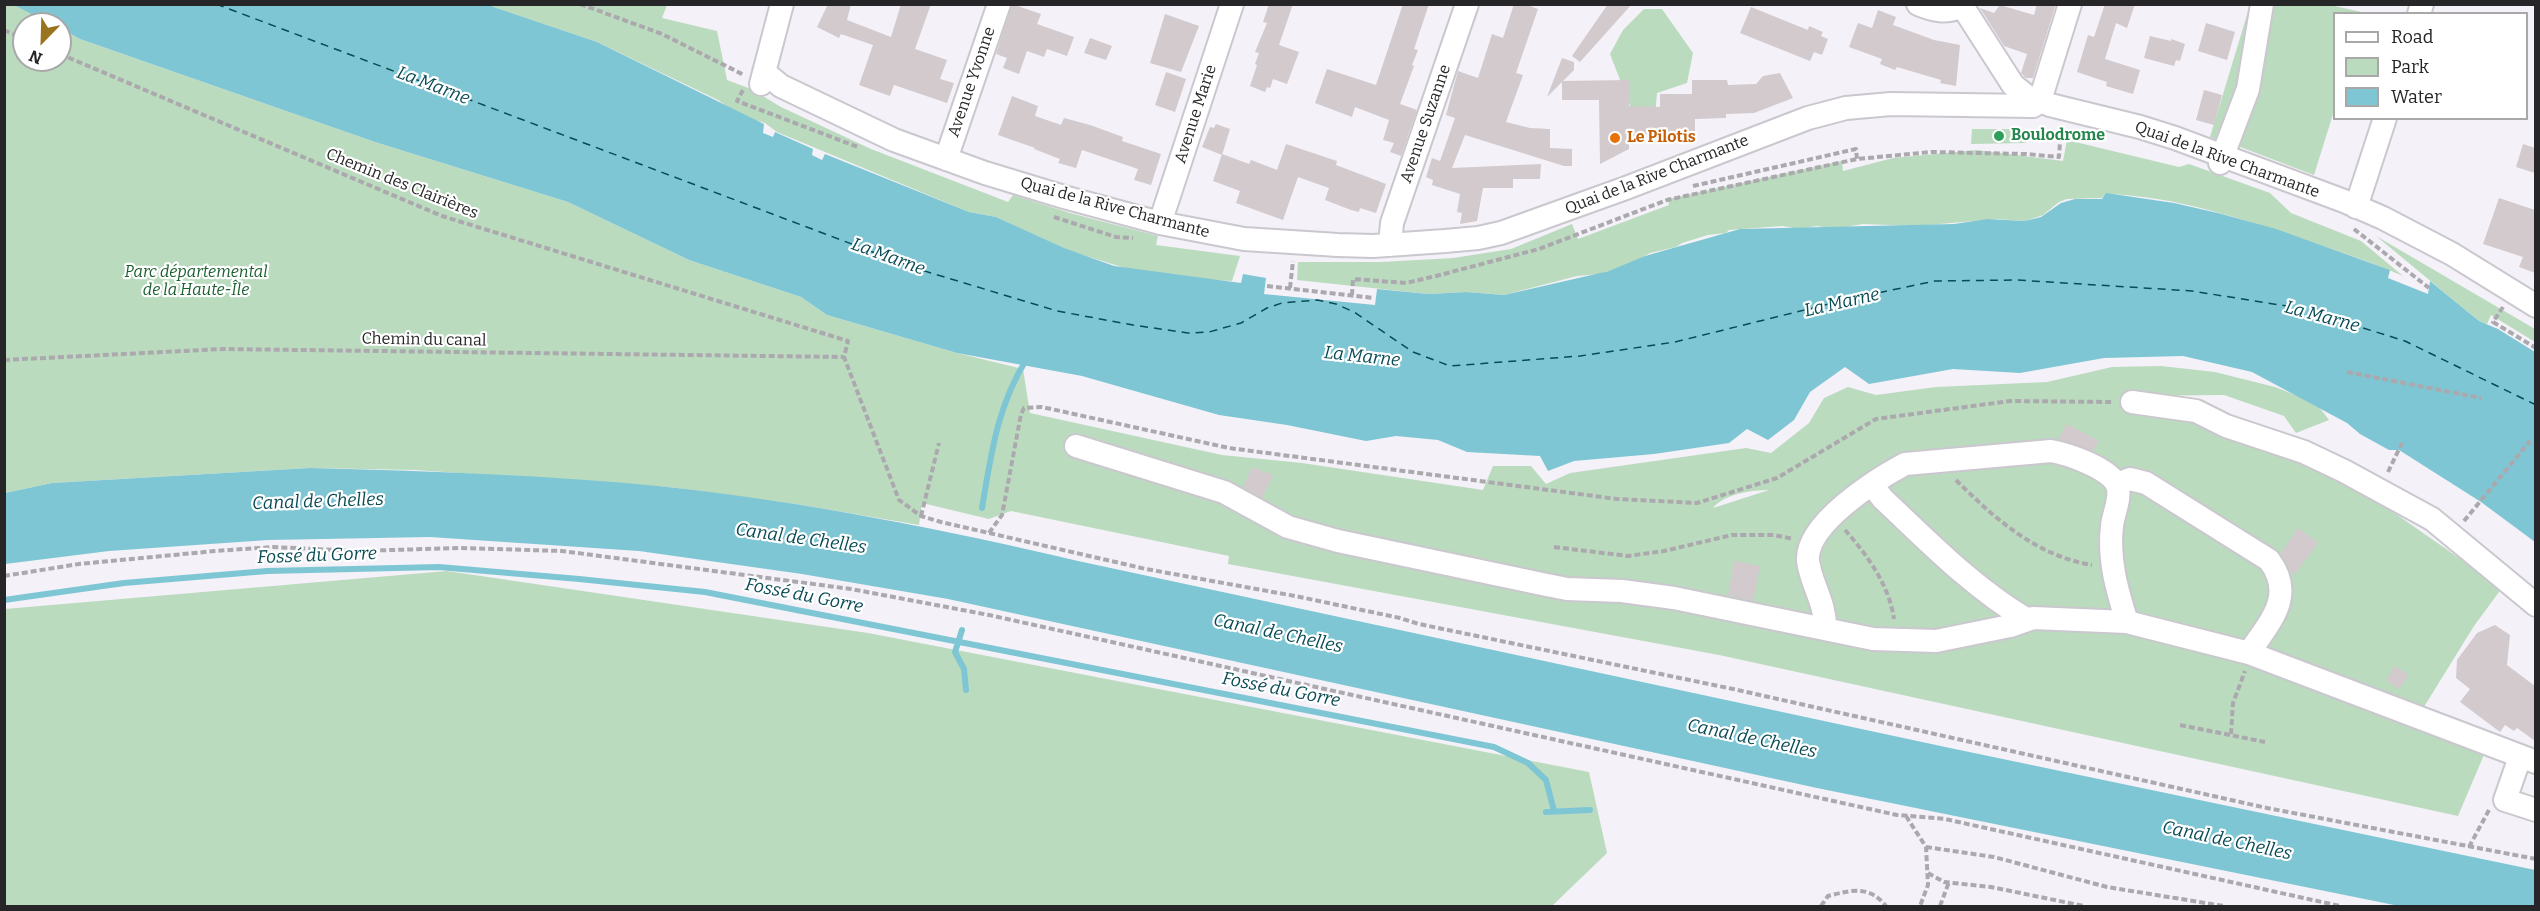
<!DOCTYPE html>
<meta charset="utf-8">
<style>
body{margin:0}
#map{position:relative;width:2540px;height:911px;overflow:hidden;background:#f4f1f8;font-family:Bitter,serif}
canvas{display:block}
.frame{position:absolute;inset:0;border:6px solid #262527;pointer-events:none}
.legend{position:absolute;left:2333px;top:12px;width:195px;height:108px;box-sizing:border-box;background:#fff;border:2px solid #a8a8a9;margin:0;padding:8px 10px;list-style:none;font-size:18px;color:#262527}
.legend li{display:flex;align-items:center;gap:12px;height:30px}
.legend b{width:30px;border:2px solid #a8a8a9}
.north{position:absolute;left:12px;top:12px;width:60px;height:60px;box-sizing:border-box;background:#fff;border:2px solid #a8a8a9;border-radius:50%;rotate:203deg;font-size:16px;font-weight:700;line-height:24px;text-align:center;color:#262527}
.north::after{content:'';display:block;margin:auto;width:21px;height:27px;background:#9a731f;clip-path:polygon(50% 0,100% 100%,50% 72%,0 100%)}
</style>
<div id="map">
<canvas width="2540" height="911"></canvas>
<div class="frame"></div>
<ul class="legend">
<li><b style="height:8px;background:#fff"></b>Road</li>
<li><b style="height:16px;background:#bbdbbf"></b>Park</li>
<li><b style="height:16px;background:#7ec6d4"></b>Water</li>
</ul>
<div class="north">N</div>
</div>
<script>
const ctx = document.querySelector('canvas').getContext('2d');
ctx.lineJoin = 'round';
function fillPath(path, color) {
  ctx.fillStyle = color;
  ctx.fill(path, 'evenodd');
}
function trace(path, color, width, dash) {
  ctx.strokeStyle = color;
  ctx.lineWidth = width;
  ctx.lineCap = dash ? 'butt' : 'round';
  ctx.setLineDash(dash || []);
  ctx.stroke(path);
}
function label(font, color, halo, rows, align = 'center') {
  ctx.font = font + ' Bitter,serif';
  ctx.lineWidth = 4.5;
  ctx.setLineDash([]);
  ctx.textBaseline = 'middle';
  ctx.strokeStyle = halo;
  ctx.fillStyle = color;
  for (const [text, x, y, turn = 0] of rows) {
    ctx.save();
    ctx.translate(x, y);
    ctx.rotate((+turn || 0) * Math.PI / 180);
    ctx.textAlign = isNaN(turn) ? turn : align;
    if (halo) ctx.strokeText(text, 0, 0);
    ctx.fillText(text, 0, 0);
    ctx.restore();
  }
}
fillPath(new Path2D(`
 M14 4 51 24H24V60H60V28L80 39 375 142 568 202 689 260 801 297 827 315 957 353 1023 369 1030 413 1222 455 1302 463 1483 490 1493 466H1531L1546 484 1570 473 1746 448 1771 453 1809 423 1824 398 1848 387 1876 395 1936 387 2047 382 2112 367 2161 366 2215 372 2275 387 2316 403 2329 420 2296 433 2284 416 2224 395 2125 396 2315 469 2393 512 2502 588 2474 626 2414 723 2486 750 2458 816 1719 655 1228 564 1229 556 1011 511 989 519 922 503 919 525 802 505 669 487 414 470 310 468 52 483 5 493 4 5ZM1769 490 1713 508C1724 494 1752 490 1769 490Z
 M488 5H667L662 18 717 31 727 80 751 89 781 107 871 149 1008 202 1013 195 1070 213 1158 236 1156 245 1240 256 1232 281 1176 278 1128 269 1067 250 996 217 969 212 777 132 765 123 741 116 718 100 597 42Z
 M2250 5H2253L2241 89 2222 141 2210 137Z
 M2268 5H2330L2366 13 2334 14V111L2314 175 2235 145Z
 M1644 9H1662L1693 53 1687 83 1657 93 1655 117 1636 121 1610 54 1623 30Z
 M1972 129H2025L2026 143 1971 144Z
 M2067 140 2179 167 2189 164 2270 193 2291 213 2361 241 2403 276C2372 262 2340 252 2308 241 2243 219 2175 196 2106 194L2102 198 2067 199 2059 202 2043 215 2026 221 1997 219 1917 226 1863 224 1834 229 1817 226 1799 229 1782 226 1729 230 1726 233 1708 235 1682 243 1676 247 1650 253 1615 272 1608 271 1599 274 1577 276 1504 295 1466 292 1428 294 1297 280 1298 262H1381L1453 258 1511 249 1572 224 1578 239 1669 205 1668 199 1842 161 1843 171 1893 158 1977 150 2063 161Z
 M2376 236 2535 329V342L2491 315 2487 324 2479 321Z
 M447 571 868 633 1589 772 1607 853 1552 906H5V609Z`), '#bbdbbf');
fillPath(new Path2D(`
 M14 5H488L597 42 764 124 763 133 773 137 775 132 813 149 812 155 822 160 825 154 969 212 996 217 1064 248 1114 266 1241 283 1243 274 1266 278 1264 294 1375 305 1377 289 1428 294 1466 292 1504 295 1609 271 1645 256 1740 229 1954 224 1988 219 2025 221 2041 217 2061 203 2075 199H2102L2106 193 2174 203 2218 213 2276 229 2390 270 2388 278 2428 294 2430 281 2479 321 2498 329 2535 352V542L2481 502 2399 450H2389L2360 434 2347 423 2252 372 2183 356 2104 358 2020 373 1953 369 1869 384 1845 367 1810 392 1794 420 1768 440 1747 429 1729 443 1654 454 1574 461 1548 471 1540 456 1467 452 1438 440 1396 436 1366 441 1287 425 1219 415 1082 376 957 353 827 315 801 297 689 260 568 202 375 142 80 39 60 28V24H51Z
 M310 468C430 471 549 475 668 487 806 502 942 529 1078 561L1950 748 2535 870V906H2399L1817 788 948 599 802 574 639 551 430 537 268 540 109 551 5 564V493L52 483Z`), '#7ec6d4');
trace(new Path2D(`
 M982 508C991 455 997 407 1026 360
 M4 600 124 583 267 571 439 567 579 579 705 592 1494 747 1528 763 1546 780 1554 811
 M962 630 955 652 964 669 966 690
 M1546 812 1590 810`), '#7ec6d4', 6);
trace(new Path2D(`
 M216 4 918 269 1057 311 1133 325 1188 333 1209 332 1241 323 1267 308 1282 303 1317 300 1336 304 1354 312 1413 352 1450 366 1580 356 1675 342 1849 299 1935 281 2017 280 2192 291 2299 308 2405 341 2536 405`), '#094b55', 1.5, [8, 6]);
fillPath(new Path2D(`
 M828 4H851L847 20 891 37 901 4H931L915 49 947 60 940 79 954 83 947 103 894 85 890 96 859 85 873 45 841 34 839 38 817 27Z
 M1012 4 1041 14 1037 24 1074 37 1067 56 1047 49 1044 57 1027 51 1019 74 1003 68 1007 58 996 54Z
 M1269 4H1293L1279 45 1299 52 1287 84 1273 79 1270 88 1267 87 1265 92 1250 86 1257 65 1255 64 1259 53 1255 52 1267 23 1263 22Z
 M1403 4H1429L1414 49 1418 50 1412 65 1414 66 1400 104 1417 110 1401 156 1390 152 1394 143 1383 140 1389 120 1355 107 1352 117 1315 103 1327 69 1376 85Z
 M1514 4H1525L1538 9 1516 73 1523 75 1506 122 1530 128 1550 129V148L1572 149V166H1564L1465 135 1452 168 1541 164 1540 179H1513V188H1483L1477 221 1460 224 1462 213 1457 212 1460 194 1432 185 1433 180 1426 177 1432 158 1440 161 1455 118 1446 115 1458 71 1478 78 1492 34 1503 38Z
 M1608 4H1632L1580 62 1572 56Z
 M2037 4H2056L2033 78H2026L2021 73 2027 54 2004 46 1980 8 1994 13 2000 5 2034 15Z
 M2105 4H2135L2127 28 2116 23 2105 59 2140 70 2133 94 2106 86 2107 82 2077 72 2088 35 2094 37Z
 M1751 7 1808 30 1809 26 1823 32 1821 36 1828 39 1822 55 1814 52 1810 61 1740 33Z
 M1878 10 1896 17 1893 25 1934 40 1960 45 1956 86 1940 83 1941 80 1897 67 1895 70 1880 64 1882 59 1849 47 1858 23 1872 28Z
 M1165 14 1199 26 1181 72 1150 63Z
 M2206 23 2235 32 2227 60 2198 51Z
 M2150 36 2171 41V39L2185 44 2180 61 2176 60 2174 66 2144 58Z
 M1090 38 1112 46 1106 60 1084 53Z
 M1562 58 1574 62V70L1563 81 1629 80V106L1660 107V94H1692V80H1727L1728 85 1756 84 1763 76 1780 73 1793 98 1754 113 1726 114V118L1695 119V135L1634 134V139L1629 140V149L1600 164 1599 100H1562V82L1547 97Z
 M1166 72 1186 79 1175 112 1155 105Z
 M2204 90 2222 95 2214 125 2196 120Z
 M1012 96 1038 106 1035 116 1061 125 1064 118 1090 125 1123 137 1122 141 1161 154 1151 185 1134 180 1138 169 1082 150 1076 168 1058 163 1060 159 1034 149 1035 148 998 135Z
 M1216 124 1230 129 1222 155 1202 147 1210 127 1214 128Z
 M1286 144 1337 161 1336 165 1386 184 1376 213 1360 208 1359 212 1351 210 1325 200 1329 188 1298 177 1283 220 1236 203 1240 191 1213 181 1222 154 1249 164 1251 160 1277 170Z
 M2523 144 2535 148V173L2516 167Z
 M2499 198 2535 210V273L2519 267 2523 257 2483 244Z
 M2067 424 2099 441 2093 451 2058 439Z
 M1252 467 1273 475 1262 498 1243 487Z
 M2298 528 2318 543 2295 574 2290 571 2281 553Z
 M1734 561 1760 566 1753 601 1728 595Z
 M2495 625 2510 635 2507 665 2535 686V741L2517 728 2514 731 2505 725 2500 732 2460 702 2470 689 2456 678 2457 660 2477 633Z
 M2395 666 2409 675 2399 689 2386 680Z`), '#d2cacd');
const minor = new Path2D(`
 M1918 4C1935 11 1945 13 1962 7
 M1961 4 2013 85 2028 97 2050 105 2140 127 2175 138 2344 201 2383 218 2452 254 2536 306
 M2419 14 2422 4
 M764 72 781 86 894 140 985 173 1064 197 1160 223 1244 239 1338 245 1373 246 1445 241 1478 238 1501 233 1626 188 1808 118 1846 108 1891 104 2033 106 2036 104 2042 94 2070 4
 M761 84 782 4
 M946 159 999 4
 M2220 163 2248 89 2262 4
 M2356 207 2385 118
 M1160 223 1232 4
 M1390 245 1392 223 1467 4
 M2132 402 2196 411 2226 426 2304 452 2344 471 2432 519 2536 605
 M1076 446 1224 492 1288 527 1338 541 1542 584 1567 589 1622 591 1674 598 1873 639 1936 641 2010 626 2033 618 2127 622 2249 653 2536 762
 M2117 484 2130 479 2146 483 2269 560C2296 596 2270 621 2249 653
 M1872 485 1883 499C1928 541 1972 587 2026 619
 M1825 628C1826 604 1811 584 1808 561 1805 524 1877 479 1905 464L2051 451C2068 454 2109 468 2117 485 2122 497 2113 514 2112 526 2108 560 2117 590 2127 622
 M2520 757 2505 800 2536 810`);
trace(minor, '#cac7ce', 26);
trace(new Path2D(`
 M580 4 662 34 744 75
 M4 30 24 39
 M60 54 442 216 848 341 844 357 899 500 921 516 941 522 1146 569 1295 596 1400 618 1419 624 1733 689 2267 808 2536 859
 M743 90 737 101 858 147
 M1693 186 1856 149 1857 159
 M1054 217 1116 237 1133 238
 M2354 229 2429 288
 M1267 286 1374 298
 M1290 288 1293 261
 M1352 295 1353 279 1406 283 1436 276 1539 249 1667 200 1857 159 1931 152 2026 154 2059 157 2061 127
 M2503 307 2493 322 2536 348
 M4 360 223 349 844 357
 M2347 372 2481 398
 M2388 472 2402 443
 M1956 480C1995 519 2037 556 2092 565
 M921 516 939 443
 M2464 521 2530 441
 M1845 530C1868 556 1889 585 1894 619
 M989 533 1002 515 1021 414 1024 408 1042 407 1229 448 1617 499 1697 503 1777 478 1876 419 2010 401 2114 402
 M1554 547 1628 556 1664 551 1732 535H1774L1793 539
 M4 576 79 564 215 551 273 547 357 551 461 548 562 551 851 589 989 615 1897 815 1945 819 2340 906
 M2180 725 2265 742
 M2231 734 2233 703 2245 671
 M1906 816 1926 847 1928 885 1920 906
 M1926 847 1994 857 2107 887 2224 906
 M2469 847 2489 810
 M1928 873 1944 882 1991 887 2084 906
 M1821 906 1828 896C1852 890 1869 885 1886 906
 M1940 906 1949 882`), '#aba9ae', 4, [6, 3]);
trace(minor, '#fff', 22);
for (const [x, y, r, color] of [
 [1999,136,6,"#2e9e5b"],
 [1615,138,6,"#e8710a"]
]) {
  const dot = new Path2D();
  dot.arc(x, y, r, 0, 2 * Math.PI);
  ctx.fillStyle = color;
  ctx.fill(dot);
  trace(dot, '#fff', 2);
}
label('16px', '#262527', '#fff', [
 ["Avenue Yvonne",972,82,-71],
 ["Avenue Marie",1196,114,-72],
 ["Avenue Suzanne",1426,124,-71],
 ["Quai de la Rive Charmante",2227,160,20],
 ["Quai de la Rive Charmante",1657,175,-21],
 ["Chemin des Clairières",402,184,22],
 ["Quai de la Rive Charmante",1115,208,15],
 ["Chemin du canal",424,340,1]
]);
label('bold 16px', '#27864d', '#fff', [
 ["Boulodrome",2011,136]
], 'left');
label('bold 16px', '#c56008', '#fff', [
 ["Le Pilotis",1627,138]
], 'left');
label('italic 16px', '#195e2d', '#fff', [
 ["Parc départemental",196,273],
 ["de la Haute-Île",196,291]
]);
label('italic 18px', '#094b55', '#fff', [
 ["La Marne",433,86,21],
 ["La Marne",888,257,20],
 ["La Marne",1842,303,-13],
 ["La Marne",2322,317,15],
 ["La Marne",1362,357,6],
 ["Canal de Chelles",318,502,-2],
 ["Canal de Chelles",801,539,8],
 ["Fossé du Gorre",317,556,-2],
 ["Fossé du Gorre",804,596,11],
 ["Canal de Chelles",1278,634,12],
 ["Fossé du Gorre",1281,690,11],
 ["Canal de Chelles",1752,739,12],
 ["Canal de Chelles",2227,841,12]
]);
</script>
